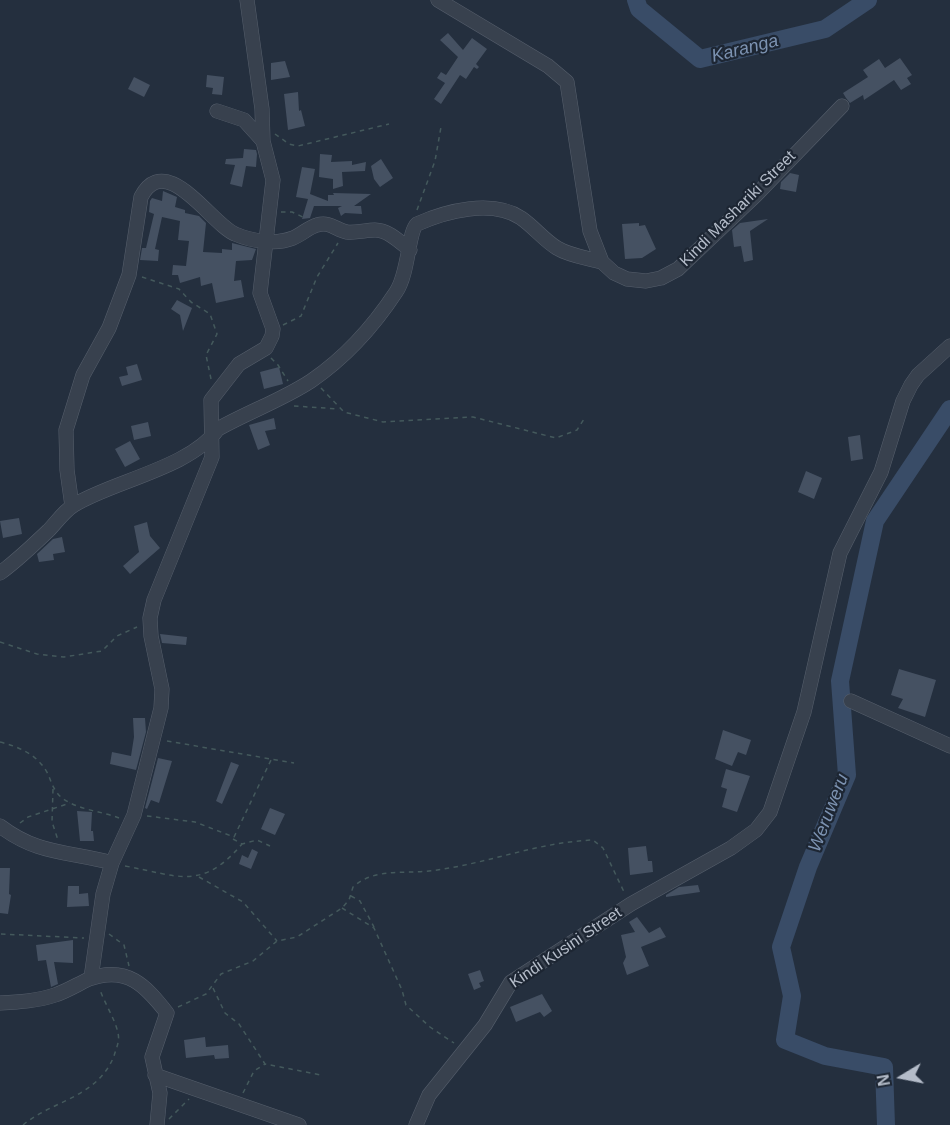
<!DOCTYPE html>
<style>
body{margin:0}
#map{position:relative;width:950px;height:1125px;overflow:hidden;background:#242f3e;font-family:Helvetica,sans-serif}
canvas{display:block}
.north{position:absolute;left:872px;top:1047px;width:60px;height:60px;-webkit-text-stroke:4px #1d2633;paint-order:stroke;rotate:260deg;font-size:16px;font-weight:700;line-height:24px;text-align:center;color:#b4bcc9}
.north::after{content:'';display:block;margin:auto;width:21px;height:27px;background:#b4bcc9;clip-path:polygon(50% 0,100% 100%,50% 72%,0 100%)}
</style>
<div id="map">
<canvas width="950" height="1125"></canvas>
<div class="north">N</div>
</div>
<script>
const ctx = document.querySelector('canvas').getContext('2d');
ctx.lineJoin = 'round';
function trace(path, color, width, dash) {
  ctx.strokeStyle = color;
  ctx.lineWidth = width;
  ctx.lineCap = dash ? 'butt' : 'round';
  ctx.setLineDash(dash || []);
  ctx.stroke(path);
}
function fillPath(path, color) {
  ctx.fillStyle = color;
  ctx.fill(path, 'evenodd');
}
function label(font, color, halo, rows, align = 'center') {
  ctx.font = font + ' Helvetica,sans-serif';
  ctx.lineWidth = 4.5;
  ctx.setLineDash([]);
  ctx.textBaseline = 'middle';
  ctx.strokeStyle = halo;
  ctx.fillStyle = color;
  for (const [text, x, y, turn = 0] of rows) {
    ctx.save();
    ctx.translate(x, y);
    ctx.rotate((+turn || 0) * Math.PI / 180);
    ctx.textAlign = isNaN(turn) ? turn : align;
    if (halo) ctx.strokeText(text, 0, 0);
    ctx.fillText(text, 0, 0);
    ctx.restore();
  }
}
trace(new Path2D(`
 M636 0 639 9 700 59 825 29 868 0
 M886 1125 884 1067 825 1056 785 1040 792 996 781 947 808 867 847 775 840 681 875 521 950 409`), '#394c67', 18);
fillPath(new Path2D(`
 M448 33 463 50 472 38 487 49 476 64 479 67 477 69 474 67 466 79 460 75 441 104 434 99 445 83 437 78 441 72 446 75 458 57 440 40Z
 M900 58 912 75 907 78 911 84 901 90 894 80 864 100 863 95 850 103 846 98 843 93 868 77 863 70 879 59 885 68Z
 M285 61 290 77 271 80V63Z
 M207 75 224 77 222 95 212 94 213 88 206 87Z
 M134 77 150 85 144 97 128 89Z
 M298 92 299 111 301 110 305 126 288 130 284 94Z
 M244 149 256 150 257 154 256 167 246 166 242 187 230 184 235 165 225 164 226 159 243 158Z
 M320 154 332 155 331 162 352 161V165L366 162 365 171 342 172 343 186 333 189V179L319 177Z
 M381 159 393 178 380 187 374 179 371 166Z
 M302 167 315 169 310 194 328 201V195H334L333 193 371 194 354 206H361L362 214 345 213 341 216 338 208 342 206H314L310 218 302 219 308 199 296 197Z
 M790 173 799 175 796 192 780 189 781 182Z
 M163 191 177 197 175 207 185 210V213L199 216 206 223 203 252 222 253V249L232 250V243L256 249 252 260 236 261 234 281 241 280 244 297 216 303 212 283 201 286 200 277 180 283 178 275H172L173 265 186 266 189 241 178 240 180 221 162 217 155 249 159 250 158 261 140 260 142 248H146L154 214 149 212 150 201 152 198 162 201Z
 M768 219 750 231 753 260 744 262 741 246 734 247 732 230 740 223Z
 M639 223V226L645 225 656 249 642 258 625 259 622 224Z
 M177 300 192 308 183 331 180 315 171 309Z
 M137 364 142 380 122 386 119 377 128 375 126 367Z
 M279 367 283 384 264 389 260 372Z
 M274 418 276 429 265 431 270 445 258 450 249 425Z
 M148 422 151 436 134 440 131 426Z
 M860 435 863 459 851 461 848 437Z
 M130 441 140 459 125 467 115 449Z
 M806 471 822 478 814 499 798 492Z
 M19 518 22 534 3 538 0 521Z
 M147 522 150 536 160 548 130 574 123 566 139 552 134 526Z
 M62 537 65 552 53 554 54 560 39 562 37 554 53 539Z
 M160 634 187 637 186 645 162 643Z
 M899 669 936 680 925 717 898 708 903 699 891 695Z
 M133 718H145L146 732 136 770 110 764 112 752 131 756 134 737Z
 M723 730 751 740 746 755 738 752 732 766 715 759Z
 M158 758 172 761 159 803 151 800 147 809 145 808Z
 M231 762 239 765 222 804 216 801Z
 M726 769 750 776 737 812 722 807 727 789 721 787Z
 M270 808 285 814 275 835 261 829Z
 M77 811 92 812 91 831H93L94 841H80Z
 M646 846 648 861H652L653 872 630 875 628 848Z
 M252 849 258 852 251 869 239 864 242 855 248 858Z
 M0 868H10L9 894 11 895 8 914 0 913Z
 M698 885 700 892 666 897V895L679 887Z
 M68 886H79V894L88 893 89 906 67 907Z
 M637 917 649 933 660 927 666 937 641 947 649 966 627 975 623 963 626 957 621 935 635 932 629 922Z
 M73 940V963L54 962 58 984 51 987 46 960 38 961 36 945Z
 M480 970 484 981 479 983 481 987 474 990 468 974Z
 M542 994 552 1011 544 1017 540 1012 516 1022 510 1007Z
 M205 1037 206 1047 228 1045 229 1058 215 1059 214 1055 186 1058 184 1040Z`), '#455162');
const minor = new Path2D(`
 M438 0 548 66 567 82 590 231 602 262 614 273 627 279 646 281 661 278 678 269 756 195 842 106
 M217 111 244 120 263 141
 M72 506 67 470 66 430 83 375 109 328 129 275 141 197C166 149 212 225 235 234 251 241 276 245 293 238 301 235 309 227 317 225 330 221 336 230 347 232 356 233 366 230 375 230 388 230 400 242 410 250
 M0 573C18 560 32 546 48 531 56 523 64 511 74 505 113 481 190 468 218 429 248 412 282 400 311 381 346 357 373 327 396 292 409 273 408 232 417 224 446 211 492 199 521 218 534 227 544 240 557 248 570 256 588 258 602 262
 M851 701 950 746
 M0 826C38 855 68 851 112 863
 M91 978 103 894 112 863 134 815 161 708 162 689 151 636 150 618 154 600 212 457 211 400 239 364 266 348 272 336 273 329 260 293 273 180 263 141 262 109 247 0
 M0 1003C19 1002 37 1001 55 995 67 991 78 984 89 979 127 965 146 986 167 1013L152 1057 160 1093 157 1125
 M155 1075 299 1125
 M416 1125 429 1095 485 1025 511 982 631 904 731 848 756 830 770 812 804 712 840 553 881 472 903 401 911 385 918 375 950 346`);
trace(minor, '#565f6c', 15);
trace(new Path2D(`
 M275 134 289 144 298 146 389 124
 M417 210 435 161 441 127
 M281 212H292L305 218
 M142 277 179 289 191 302 210 314 217 334 206 355 211 379
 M283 325 301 316 317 277 338 243
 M271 358 278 365 288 381
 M321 388 344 412 383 422 473 417 556 438 577 430 584 419
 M294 406 339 409
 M0 642 37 654 64 657 102 651 117 636 137 627
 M167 741 294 763
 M0 742C20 747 38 755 48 774 52 784 54 791 62 798 78 810 101 811 119 818
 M53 789 52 822 58 840
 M147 816 195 822 234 837 271 760
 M20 823 28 817 70 803
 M233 839 242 844 257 840 270 846
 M125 866C179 876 202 891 242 844
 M199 877 243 902 277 941
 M351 896 360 901 374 927
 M342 908 374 928 402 990 406 1005 430 1027 454 1043
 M1 934 84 938
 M109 934 124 945 129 966
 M213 988 225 1013 239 1024 265 1064 321 1075
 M178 1007 206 994 221 974 253 961 277 941 297 937 342 908 349 900 353 887C374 868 402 874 429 871 484 865 537 842 593 840L603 848 625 894
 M243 1093 254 1071 265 1064
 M169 1119 189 1099
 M23 1125C53 1100 97 1098 114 1056 116 1049 120 1041 118 1033 115 1019 105 1004 100 990`), '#44595c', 1.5, [4.5, 4.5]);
trace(minor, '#38414e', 14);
label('16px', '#b4bcc9', '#1d2633', [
 ["Kindi Mashariki Street",738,209,-45],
 ["Kindi Kusini Street",566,948,-34]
]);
label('italic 18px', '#7c92b1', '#1d2633', [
 ["Karanga",745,49,-14],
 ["Weruweru",829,813,-69]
]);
</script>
